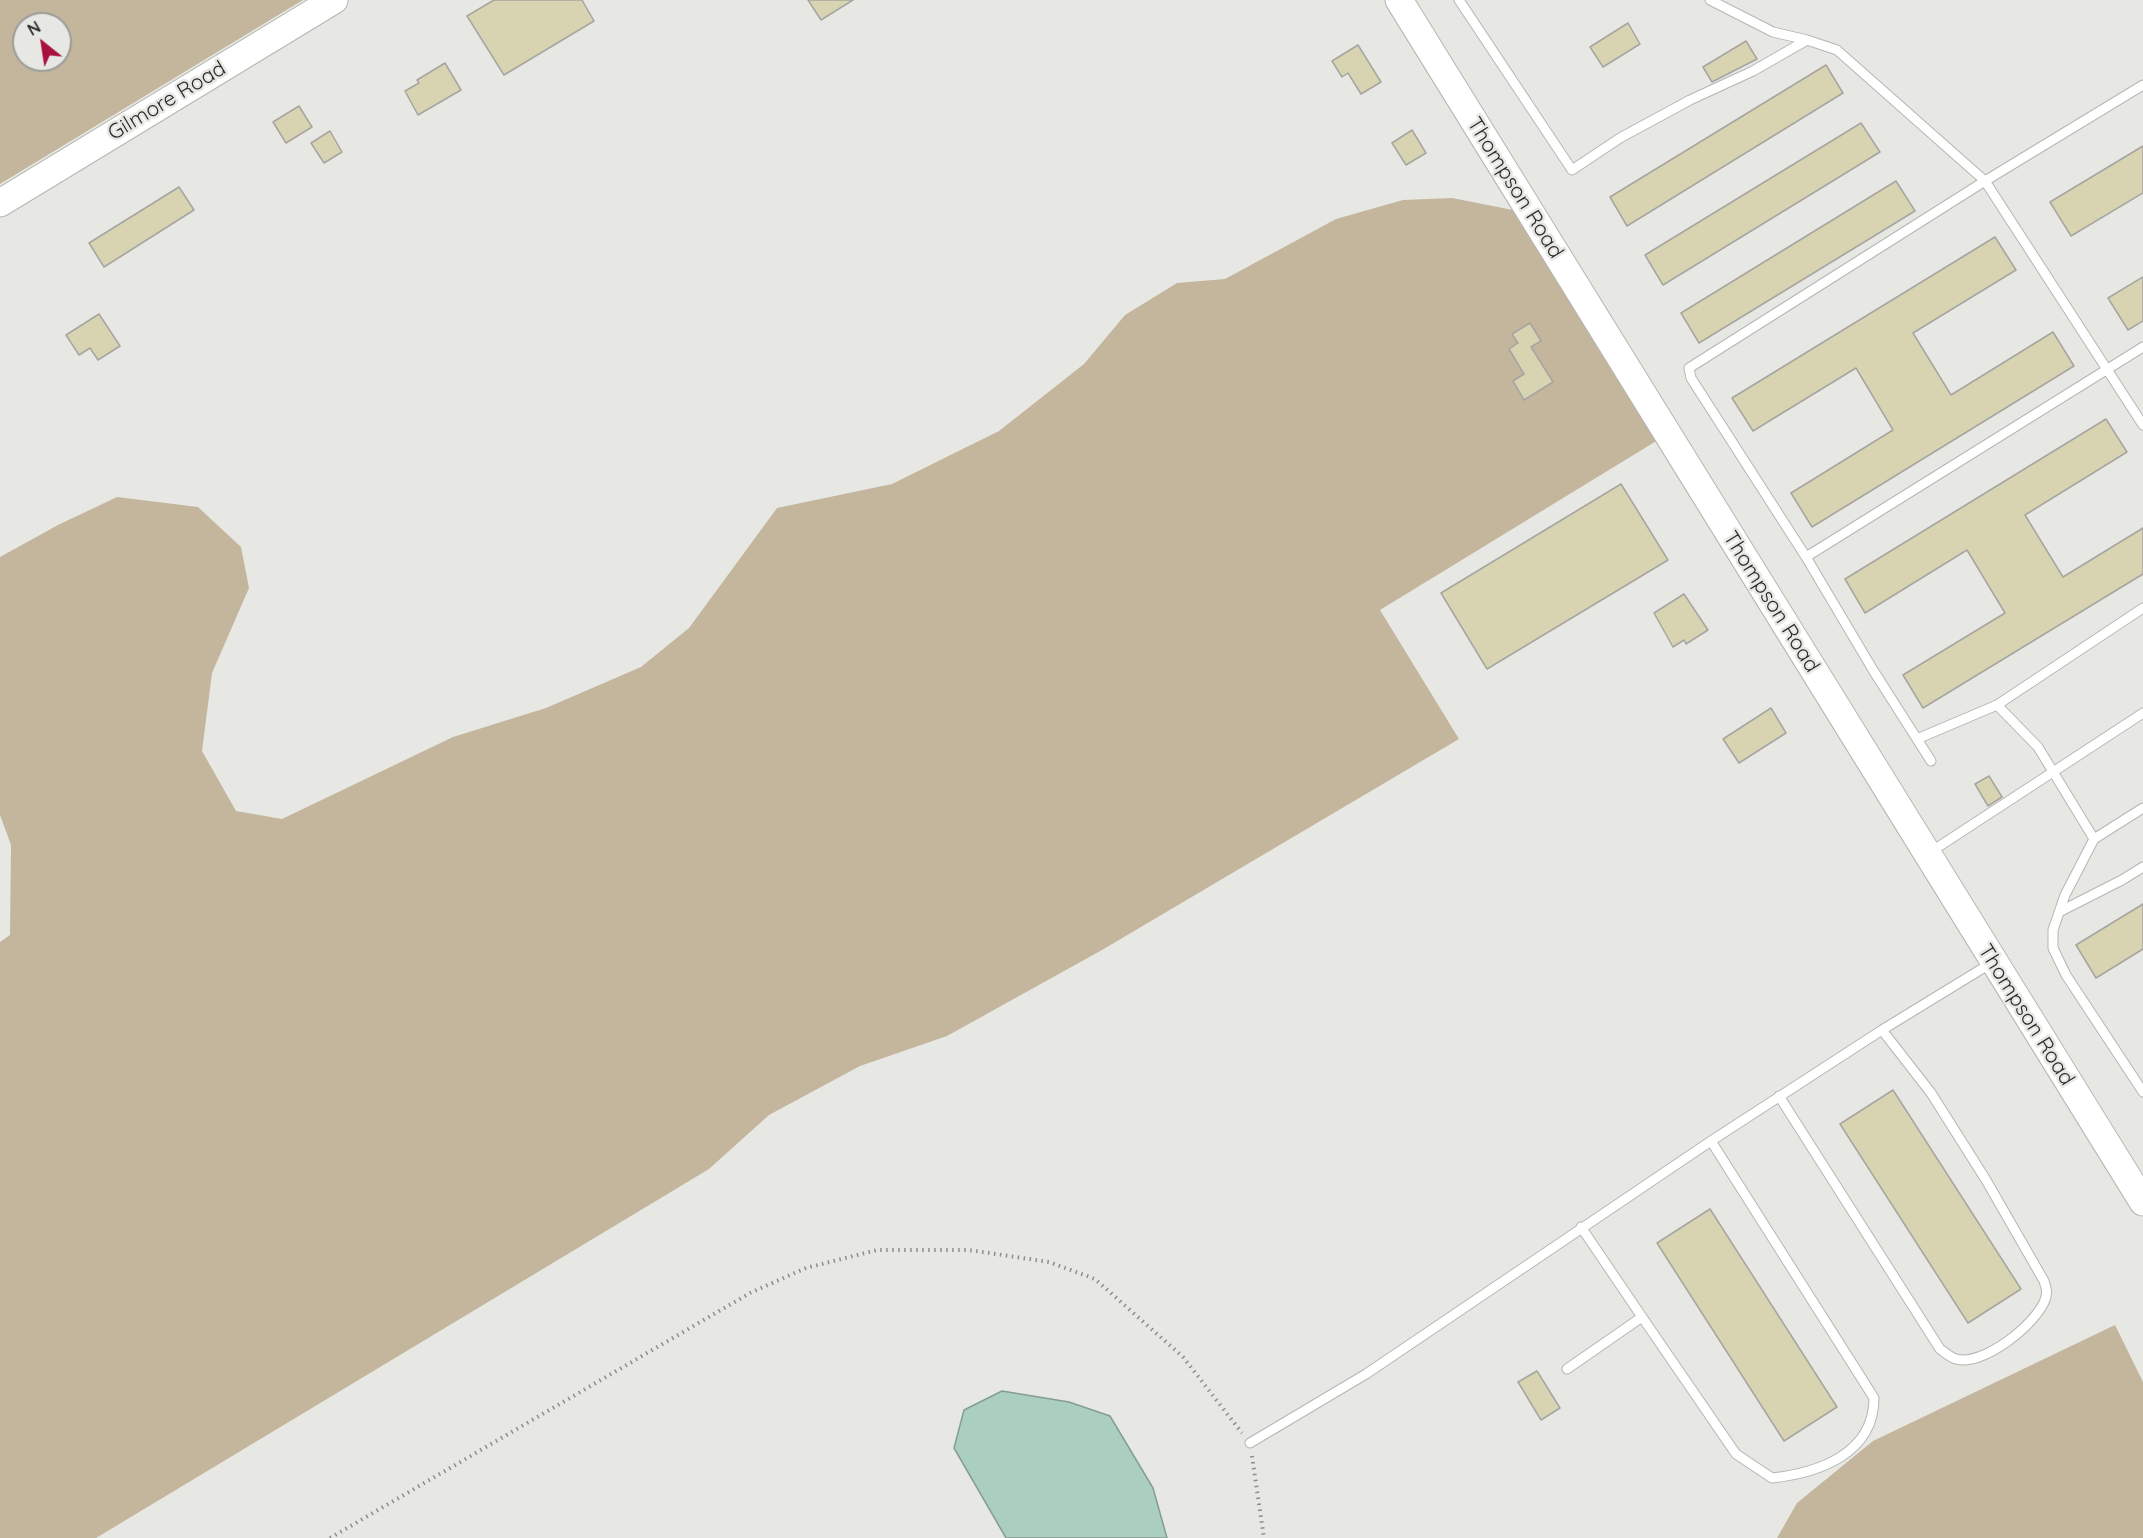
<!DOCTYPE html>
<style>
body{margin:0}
#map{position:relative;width:2143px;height:1538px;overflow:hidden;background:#e7e8e4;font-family:Quicksand,sans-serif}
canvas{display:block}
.north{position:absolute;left:12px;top:12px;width:60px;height:60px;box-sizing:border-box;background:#e7e8e4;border:2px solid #9b9c99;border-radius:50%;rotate:330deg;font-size:16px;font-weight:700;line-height:24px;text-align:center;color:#2a2b29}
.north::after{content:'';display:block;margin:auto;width:21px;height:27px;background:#a8113e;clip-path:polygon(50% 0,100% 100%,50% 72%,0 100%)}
</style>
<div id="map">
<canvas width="2143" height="1538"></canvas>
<div class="north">N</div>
</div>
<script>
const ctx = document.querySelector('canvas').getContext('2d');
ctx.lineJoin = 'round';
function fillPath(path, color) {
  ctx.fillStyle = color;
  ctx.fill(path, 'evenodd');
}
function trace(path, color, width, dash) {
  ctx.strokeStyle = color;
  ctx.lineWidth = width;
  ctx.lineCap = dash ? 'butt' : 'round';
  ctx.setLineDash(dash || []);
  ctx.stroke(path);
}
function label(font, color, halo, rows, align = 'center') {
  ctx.font = font + ' Quicksand,sans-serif';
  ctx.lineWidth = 5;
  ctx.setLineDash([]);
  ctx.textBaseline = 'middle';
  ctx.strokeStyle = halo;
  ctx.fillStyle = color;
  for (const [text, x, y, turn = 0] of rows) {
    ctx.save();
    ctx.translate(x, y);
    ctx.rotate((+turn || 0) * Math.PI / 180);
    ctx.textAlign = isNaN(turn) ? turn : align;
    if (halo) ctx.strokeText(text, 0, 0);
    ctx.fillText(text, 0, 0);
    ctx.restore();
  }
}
fillPath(new Path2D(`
 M0 0H303L0 184ZM24 24H60V60H24Z
 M1452 198 1513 210 1658 440 1380 610 1459 739 1102 950 947 1036 860 1066 769 1115 709 1169 96 1538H0V942L10 935 11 845 0 815V557L58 525 117 497 198 507 241 547 249 588 212 673 202 751 236 811 282 819 453 737 546 708 641 667 689 628 777 508 892 484 999 431 1084 364 1125 315 1177 283 1225 279 1336 219 1403 200Z
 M2115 1325 2143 1382V1538H1777L1797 1503 1873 1441Z`), '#c4b59d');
const water = new Path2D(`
 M1002 1391 1069 1402 1110 1416 1153 1488 1167 1538H1006L954 1448 964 1410Z`);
fillPath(water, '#abcfbe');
trace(water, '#849e91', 1.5);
const building = new Path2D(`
 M494 0H582L594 21 504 75 467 16Z
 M808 0H853L821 20Z
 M1628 23 1640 44 1603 67 1590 47Z
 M1746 41 1757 59 1712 82 1703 67Z
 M1358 45 1381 82 1361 94 1348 73 1342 77 1332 61Z
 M445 63 461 90 418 115 405 91 419 83 417 80Z
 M1826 65 1843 93 1627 226 1610 197Z
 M299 106 312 127 286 143 273 122Z
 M1861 123 1880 152 1663 285 1645 255Z
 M1412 130 1426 153 1406 165 1392 143Z
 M330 131 342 152 324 163 311 143Z
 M2143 146V193L2071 236 2050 202Z
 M1896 181 1915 211 1699 343 1681 313Z
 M179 187 194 210 104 267 89 243Z
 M1995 237 2016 270 1913 333 1951 395 2053 332 2074 366 1812 527 1791 493 1893 430 1856 368 1753 431 1732 398Z
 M2143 277V321L2128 330 2108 298Z
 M99 314 120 346 98 360 90 348 79 355 66 335Z
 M1530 323 1541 341 1531 347 1553 382 1524 400 1513 381 1524 374 1509 349 1518 343 1512 334Z
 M2106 419 2127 452 2025 515 2063 577 2143 528V574L1923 708 1903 675 2005 613 1967 550 1865 613 1845 579Z
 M1621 484 1668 560 1487 669 1441 593Z
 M1684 594 1708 630 1686 644 1684 640 1673 647 1654 613Z
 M1771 708 1786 733 1739 763 1723 739Z
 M1989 776 2002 797 1988 806 1975 784Z
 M2143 904V949L2096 978 2076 945Z
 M1893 1090 2021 1289 1968 1323 1840 1124Z
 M1710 1209 1837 1407 1784 1441 1657 1243Z
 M1537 1371 1560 1408 1541 1420 1518 1382Z`);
fillPath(building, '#d8d3b1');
trace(building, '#a6a5a1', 1.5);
const service = new Path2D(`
 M1459 0 1572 170 1620 138 1690 100 1753 71 1807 40
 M1710 0 1773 32 1807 40 1837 50 1985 181 2143 425
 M1806 557 2143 347
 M1997 705 2038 747 2094 839
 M1917 739 1997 705 2143 608
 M1931 761 1873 670 1806 557 1691 378 1689 368 1985 181 2143 85
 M2143 808 2094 839 2065 895 2053 930V948L2066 975 2143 1092
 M1929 853 2143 713
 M2059 912 2122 880 2143 867
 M1779 1096 1940 1349C1944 1352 1951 1358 1956 1359 1983 1367 2036 1324 2045 1300 2048 1293 2046 1287 2044 1281L1986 1180 1931 1093 1882 1030
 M1642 1317 1736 1454 1772 1478C1818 1473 1874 1454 1874 1398L1711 1141
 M1567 1369 1642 1317 1581 1227
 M1250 1443 1366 1374 1711 1141 1882 1030 1993 962`);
const secondary = new Path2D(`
 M1399 0 2143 1202
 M0 203 334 0`);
trace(service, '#b4b6b2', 11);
trace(secondary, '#b4b6b2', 29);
trace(new Path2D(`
 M1252 1456 1264 1538
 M330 1538 750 1293 806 1268 877 1250H969L1049 1262 1095 1279 1183 1357 1242 1433`), '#8d8e8a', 4, [1.5, 4.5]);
trace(service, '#fff', 9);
trace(secondary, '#fff', 27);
label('21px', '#2a2b29', '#e7e8e4', [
 ["Gilmore Road",167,101,-31],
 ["Thompson Road",1515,188,58],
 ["Thompson Road",1771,602,58],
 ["Thompson Road",2026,1015,58]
]);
</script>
